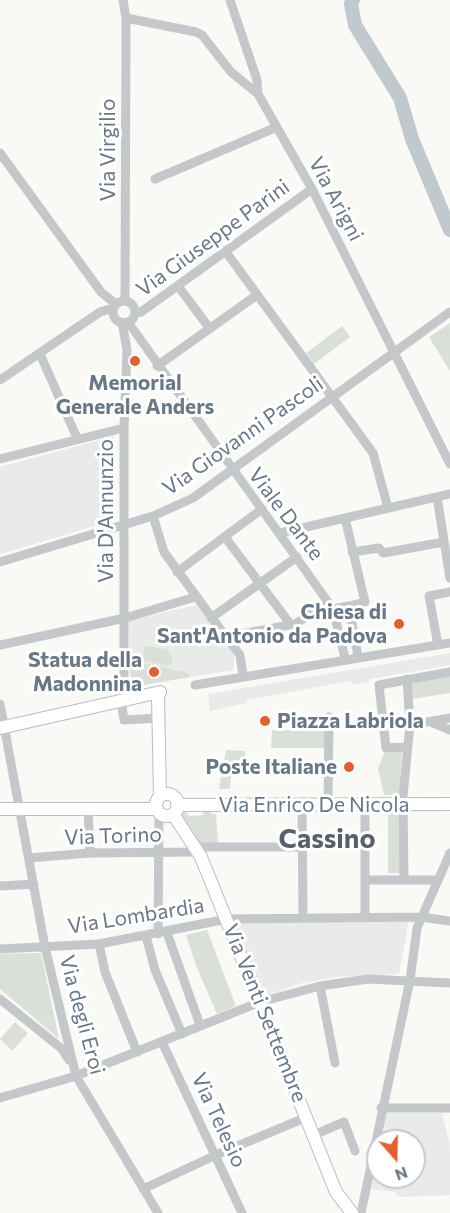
<!DOCTYPE html>
<style>
body{margin:0}
#map{position:relative;width:450px;height:1213px;overflow:hidden;background:#f9f9f6;font-family:Commissioner,sans-serif}
canvas{display:block}
.north{position:absolute;left:366px;top:1129px;width:60px;height:60px;box-sizing:border-box;background:#fff;border:2px solid #c3c9cf;border-radius:50%;rotate:160deg;font-size:16px;font-weight:700;line-height:24px;text-align:center;color:#687887}
.north::after{content:'';display:block;margin:auto;width:21px;height:27px;background:#e45f2b;clip-path:polygon(50% 0,100% 100%,50% 72%,0 100%)}
</style>
<div id="map">
<canvas width="450" height="1213"></canvas>
<div class="north">N</div>
</div>
<script>
const ctx = document.querySelector('canvas').getContext('2d');
ctx.lineJoin = 'round';
function fillPath(path, color) {
  ctx.fillStyle = color;
  ctx.fill(path, 'evenodd');
}
function trace(path, color, width, dash) {
  ctx.strokeStyle = color;
  ctx.lineWidth = width;
  ctx.lineCap = dash ? 'butt' : 'round';
  ctx.setLineDash(dash || []);
  ctx.stroke(path);
}
function label(font, color, halo, rows, align = 'center') {
  ctx.font = font + ' Commissioner,sans-serif';
  ctx.lineWidth = 6;
  ctx.setLineDash([]);
  ctx.textBaseline = 'middle';
  ctx.strokeStyle = halo;
  ctx.fillStyle = color;
  for (const [text, x, y, turn = 0] of rows) {
    ctx.save();
    ctx.translate(x, y);
    ctx.rotate((+turn || 0) * Math.PI / 180);
    ctx.textAlign = isNaN(turn) ? turn : align;
    if (halo) ctx.strokeText(text, 0, 0);
    ctx.fillText(text, 0, 0);
    ctx.restore();
  }
}
fillPath(new Path2D(`
 M114 436 116 520 0 554V467Z
 M197 605 234 655V670L190 677 189 673 130 660 128 620Z
 M450 653V665L370 679 369 682 352 685 351 681 246 700V703L210 711 208 694Z
 M409 919 399 974 336 977 302 983 264 996 234 923Z
 M387 1113H442L450 1146V1195L403 1197 397 1196 396 1192 371 1189 378 1155V1177H414V1141H381Z`), '#e9ebe9');
fillPath(new Path2D(`
 M450 323V371L429 337Z
 M342 326 350 337 314 364 306 353Z
 M145 646 167 649 173 658 171 664 166 666 142 660Z
 M130 660 189 673 190 677 138 686 130 675Z
 M450 676V693L412 699 409 683Z
 M272 730H328V748H271Z
 M226 750 245 751V762L232 763 230 789H219Z
 M385 752H402L399 795H384L378 768Z
 M202 808H211V814H216L218 843 198 844 181 813 185 810 189 816 204 815Z
 M388 813H399L400 873H388Z
 M207 930 236 1006 217 1014 197 968 186 935Z
 M41 953 59 1039 0 989V954Z
 M15 1022 28 1033 12 1051 0 1039Z`), '#dae0d7');
trace(new Path2D(`
 M353 0 351 4 355 25 400 98 412 139 450 230`), '#bfc9ce', 14);
const secondary = new Path2D(`
 M0 728 160 692
 M156 805a11 11 0 1 1 22 0a11 11 0 1 1-22 0Z
 M160 796 158 695 160 692
 M177 805 450 804
 M0 809H151L156 806
 M173 814 201 857 336 1192 352 1213`);
trace(secondary, '#b8bdc2', 14);
trace(new Path2D(`
 M123 0 126 18 125 301
 M230 0 257 80 258 94
 M126 18 196 32 202 35 231 72 258 94 312 189 450 464
 M0 153 101 292 116 304
 M155 179 277 127
 M226 252 373 453 388 508
 M178 286 210 329
 M113 312a11 11 0 1 1 22 0a11 11 0 1 1-22 0Z
 M135 313 141 312 312 189
 M122 322 127 350 124 428V700
 M128 322 333 609 345 658
 M40 354 77 438
 M157 366 257 295
 M0 380 100 312 113 308
 M0 459 124 428
 M437 497 450 578
 M153 516 164 552 226 637 295 624 329 603
 M345 518 365 602 349 606
 M280 533 450 494
 M225 537 291 625
 M352 552 379 548 383 553 444 542
 M0 562 153 516 193 498 450 312
 M177 572 262 509
 M333 609 349 606 358 657
 M211 618 297 557
 M226 637 240 655 243 676
 M0 645 125 618 195 597
 M438 645 429 596 450 592
 M195 685 450 643
 M121 701 124 720 159 718
 M0 704 45 947 76 1076 158 1213
 M431 722 450 730
 M410 725 450 718
 M406 747 386 748 379 685 450 672
 M365 805V917
 M302 806 303 918
 M328 806 329 717
 M88 809 90 853
 M194 847H302
 M29 858 90 853 198 852
 M365 880H436
 M404 880 403 796 410 725 407 679
 M0 886 34 884
 M167 933 200 1025
 M158 934 159 812
 M146 936 155 970 182 1034
 M99 944 105 972 137 1052
 M0 949 99 944 227 919 421 917 450 921
 M320 986 335 1063
 M0 999 62 1049 69 1060
 M162 1042 242 1213
 M0 1098 76 1076 260 1002 320 986 368 979 450 983
 M381 1108H450
 M314 1135 344 1122 355 1151
 M143 1189 216 1155 307 1117
 M361 1213 410 980 417 928 450 853`), '#c4c8cb', 9);
trace(secondary, '#fff', 12);
for (const [x, y, r, color] of [
 [135,361,6,"#e45f2b"],
 [399,624,6,"#e45f2b"],
 [154,672,6,"#e45f2b"],
 [265,721,6,"#e45f2b"],
 [349,767,6,"#e45f2b"]
]) {
  const dot = new Path2D();
  dot.arc(x, y, r, 0, 2 * Math.PI);
  ctx.fillStyle = color;
  ctx.fill(dot);
  trace(dot, '#fff', 2);
}
label('21px', '#687887', '#fff', [
 ["Via Virgilio",108,150,-90],
 ["Via Arigni",336,199,62],
 ["Via Giuseppe Parini",213,238,-36],
 ["Via Giovanni Pascoli",243,436,-35],
 ["Via D'Annunzio",106,511,-90],
 ["Viale Dante",286,514,53],
 ["Via Enrico De Nicola",314,805],
 ["Via Torino",113,836,-2],
 ["Via Lombardia",136,916,-9],
 ["Via Venti Settembre",265,1013,68],
 ["Via degli Eroi",82,1015,75],
 ["Via Telesio",219,1120,65]
]);
label('bold 21px', '#687887', '#fff', [
 ["Memorial",135,383,"center"],
 ["Generale Anders",135,407,"center"],
 ["Chiesa di",387,612],
 ["Sant'Antonio da Padova",387,636],
 ["Statua della",142,660],
 ["Madonnina",142,684],
 ["Piazza Labriola",277,721,"left"],
 ["Poste Italiane",337,767]
], 'right');
label('bold 27px', '#56616c', '#fff', [
 ["Cassino",327,839]
]);
</script>
